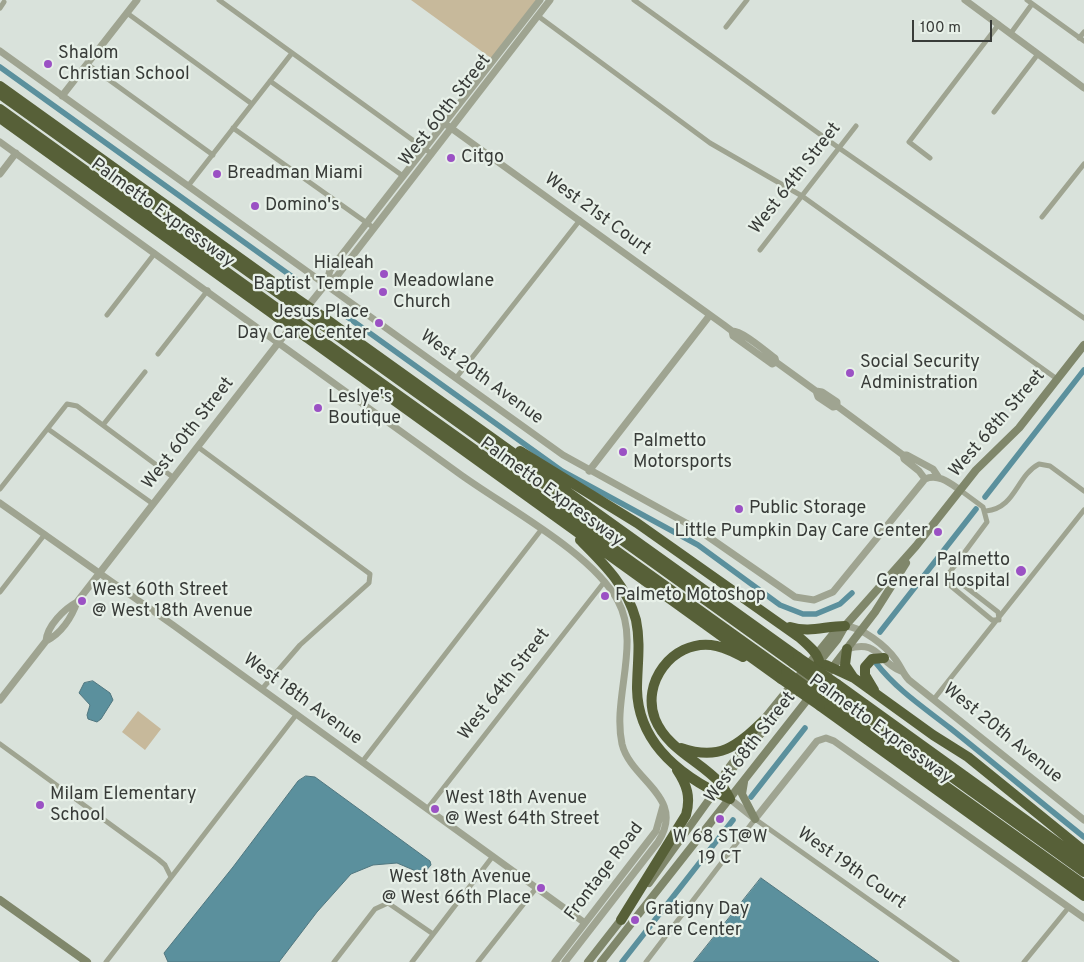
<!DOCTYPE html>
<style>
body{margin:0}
#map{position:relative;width:1084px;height:962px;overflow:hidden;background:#d9e2db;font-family:Overpass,sans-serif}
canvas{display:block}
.scale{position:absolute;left:912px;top:20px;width:80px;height:22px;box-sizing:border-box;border:2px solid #383b38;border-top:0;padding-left:6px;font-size:15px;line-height:18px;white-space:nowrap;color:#383b38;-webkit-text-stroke:4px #e7f0e8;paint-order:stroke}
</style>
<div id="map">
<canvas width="1084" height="962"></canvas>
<div class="scale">100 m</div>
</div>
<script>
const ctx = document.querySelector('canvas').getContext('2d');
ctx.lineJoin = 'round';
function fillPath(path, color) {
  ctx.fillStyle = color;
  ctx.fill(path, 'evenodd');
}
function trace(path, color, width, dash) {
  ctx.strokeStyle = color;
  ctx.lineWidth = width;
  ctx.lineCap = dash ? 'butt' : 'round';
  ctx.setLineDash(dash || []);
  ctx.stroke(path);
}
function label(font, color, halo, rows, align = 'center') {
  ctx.font = font + ' Overpass,sans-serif';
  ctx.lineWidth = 4.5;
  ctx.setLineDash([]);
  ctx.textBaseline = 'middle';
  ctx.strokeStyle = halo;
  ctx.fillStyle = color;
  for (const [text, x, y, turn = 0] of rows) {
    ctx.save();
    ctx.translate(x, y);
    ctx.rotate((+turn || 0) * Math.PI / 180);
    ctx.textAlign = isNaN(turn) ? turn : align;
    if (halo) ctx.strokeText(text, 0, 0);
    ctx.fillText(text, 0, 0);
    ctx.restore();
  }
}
fillPath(new Path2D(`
 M411 0H541L495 61Z
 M138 711 161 729 145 750 122 732Z`), '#c7b99b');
const water = new Path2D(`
 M93 681 110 693 113 700 101 719 97 722 88 719 87 715 90 705 79 693 84 683Z
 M306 776 315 777 430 861 431 865 423 874 397 863 373 865 351 874 317 912 279 962H168L164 953 233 867 298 781Z
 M761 878 879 962H694Z`);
fillPath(water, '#5b909d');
trace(water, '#50767f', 1);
trace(new Path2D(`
 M0 67 301 283
 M332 306 562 471 698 545 780 605 803 614H816L840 604 852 593
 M985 497 1084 370
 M880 632 976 509
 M876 663C897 690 923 707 950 728 995 764 1039 801 1084 837
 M751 797 805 728
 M622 962 733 820`), '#5b909d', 5.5);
trace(new Path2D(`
 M219 0 432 154
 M634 0 839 148 1084 318
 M1027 0 1084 41
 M0 8 4 2
 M127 13 252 104
 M538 16 710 143 802 196 1057 379
 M726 27 747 0
 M1011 33 1032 4
 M1079 38 1084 32
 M87 64 213 155
 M270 81 403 176
 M994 112 1038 54
 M233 128 374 228
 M930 158 909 142 999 24
 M188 186 292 53
 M1042 217 1084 164
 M760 250 856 126
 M107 315 155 253
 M158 354 208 290
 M456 378 580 220
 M103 425 145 372
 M48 429 153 504
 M198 447 370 574 369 583 300 645 262 689
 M0 489 67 404 77 406 174 478
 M960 490 983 507 987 522 947 576 946 582 992 620H999
 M986 511C1016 508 1016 476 1039 464L1050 466 1084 491
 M949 574 998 612 999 619
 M0 592 45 534
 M934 699 1084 510
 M0 744 158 859 165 865 171 877
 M362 762 541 530
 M427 809 605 581
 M106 962 296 715
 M334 962 375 909 388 903 433 934
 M412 962 493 856
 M478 962 537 887
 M646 962 755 819 957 962
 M1024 962 1069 907`), '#9fa491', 5);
trace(new Path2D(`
 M965 0 1084 88
 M0 51 563 455 697 529 795 597 814 600 833 592 925 479C938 473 950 483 960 490
 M62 96 137 0
 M444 123 724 325 732 331 733 336 772 364 776 362 816 391 818 397 833 407 837 406
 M0 142C152 252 305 361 457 472 503 506 592 552 618 601 641 644 612 698 622 744 631 781 687 797 658 842L565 962
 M0 174 16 153
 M326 285 330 270 540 0
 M732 331C743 331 765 351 775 358L776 362
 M816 391 822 392 837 402V406L903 455 904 459 919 471 925 479
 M903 455H907L933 469 939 478
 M589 471 710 315
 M0 503 173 625 585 923
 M845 626C862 627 886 646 896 660 901 667 903 674 909 680L1084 820
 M46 641C47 626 64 609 77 602
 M847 649C879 639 877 661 901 671
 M0 700 46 641C61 634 72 617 77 602L279 342 325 285 337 276 550 0
 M730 799 755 819 817 741 826 738 834 741 1084 918
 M555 962 656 831 663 806`), '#9fa491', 7);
trace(new Path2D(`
 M829 672 875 612 906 563
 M760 724 833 634 843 627
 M725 773 754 734
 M744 782 742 794 755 819
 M649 883 721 783 837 640 845 626 916 546 976 470 1019 428 1084 345
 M0 900 87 962
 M588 962 624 916
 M601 962 811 695`), '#80876b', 8);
trace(new Path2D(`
 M0 86 293 296
 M0 94 289 301
 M0 109 281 311
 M0 118 277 317
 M322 316 798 657
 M318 322 793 663
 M310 332 786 672
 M306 337 781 679
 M520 451 637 523 800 638C822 657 823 660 815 689
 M580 540C604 564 627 586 636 620 641 644 637 666 637 689 638 744 683 778 730 799
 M790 627C810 633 825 626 845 626
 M847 649 845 665 853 677
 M816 666 826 665 854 678 933 735 968 757 1084 851
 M837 684 1084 862
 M874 690 865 675V667L872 659 884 658
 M832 691 1084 872
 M825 700 1084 885
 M820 706 1084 896
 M681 748C719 761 736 747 763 721
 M730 799C727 794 724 787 720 783 700 761 667 749 655 719 641 683 672 641 711 645 723 646 733 652 743 657
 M621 920 686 815C691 797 687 785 677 770`), '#576038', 10);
trace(new Path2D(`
 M293 296 322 316
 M289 301 318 322
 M281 311 310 332
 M277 317 306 337
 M798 657 837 684
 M793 663 832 691
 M786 672 825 700
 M781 679 820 706`), '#576038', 10);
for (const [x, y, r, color] of [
 [48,64,5,"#9b51c4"],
 [451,158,5,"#9b51c4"],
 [217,174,5,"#9b51c4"],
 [255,206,5,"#9b51c4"],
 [384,274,5,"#9b51c4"],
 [383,292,5,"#9b51c4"],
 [379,323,5,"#9b51c4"],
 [850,373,5,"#9b51c4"],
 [318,408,5,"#9b51c4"],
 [623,452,5,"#9b51c4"],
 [739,509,5,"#9b51c4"],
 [938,532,5,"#9b51c4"],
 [1021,571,6,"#9b51c4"],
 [605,596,5,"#9b51c4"],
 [82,601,5,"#9b51c4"],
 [40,805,5,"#9b51c4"],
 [435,809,5,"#9b51c4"],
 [720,819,5,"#9b51c4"],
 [541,888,5,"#9b51c4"],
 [635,920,5,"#9b51c4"]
]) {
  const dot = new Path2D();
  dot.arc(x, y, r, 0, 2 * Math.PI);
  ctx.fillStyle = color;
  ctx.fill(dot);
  trace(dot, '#e7f0e8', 2);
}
label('18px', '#383b38', '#e7f0e8', [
 ["Shalom",58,54],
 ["Christian School",58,75],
 ["Citgo",461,158],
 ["Breadman Miami",227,174],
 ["Domino's",265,206],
 ["Hialeah",374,264,"right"],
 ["Baptist Temple",374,285,"right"],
 ["Meadowlane",393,282],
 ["Church",393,303],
 ["Jesus Place",369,313,"right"],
 ["Day Care Center",369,334,"right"],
 ["Social Security",860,363],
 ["Administration",860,384],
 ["Leslye's",328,398],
 ["Boutique",328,419],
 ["Palmetto",633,442],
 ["Motorsports",633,463],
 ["Public Storage",749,509],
 ["Little Pumpkin Day Care Center",928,532,"right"],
 ["Palmetto",1010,561,"right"],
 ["General Hospital",1010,582,"right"],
 ["West 60th Street",92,591],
 ["@ West 18th Avenue",92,612],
 ["Palmeto Motoshop",615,596],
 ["Milam Elementary",50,795],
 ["School",50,816],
 ["West 18th Avenue",445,799],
 ["@ West 64th Street",445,820],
 ["W 68 ST@W",720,838,"center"],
 ["19 CT",720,859,"center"],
 ["West 18th Avenue",531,878,"right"],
 ["@ West 66th Place",531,899,"right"],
 ["Gratigny Day",645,910],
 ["Care Center",645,931]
], 'left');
label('18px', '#383b38', '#e7f0e8', [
 ["West 60th Street",446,111,-52],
 ["West 64th Street",796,179,-52],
 ["Palmetto Expressway",162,214,36],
 ["West 21st Court",597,215,36],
 ["West 20th Avenue",481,378,36],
 ["West 68th Street",998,424,-49],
 ["West 60th Street",189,434,-52],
 ["Palmetto Expressway",551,493,36],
 ["West 64th Street",505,685,-52],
 ["West 18th Avenue",302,700,36],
 ["Palmetto Expressway",880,730,36],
 ["West 20th Avenue",1002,734,39],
 ["West 68th Street",751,748,-52],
 ["West 19th Court",851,869,35],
 ["Frontage Road",605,872,-53]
]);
</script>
